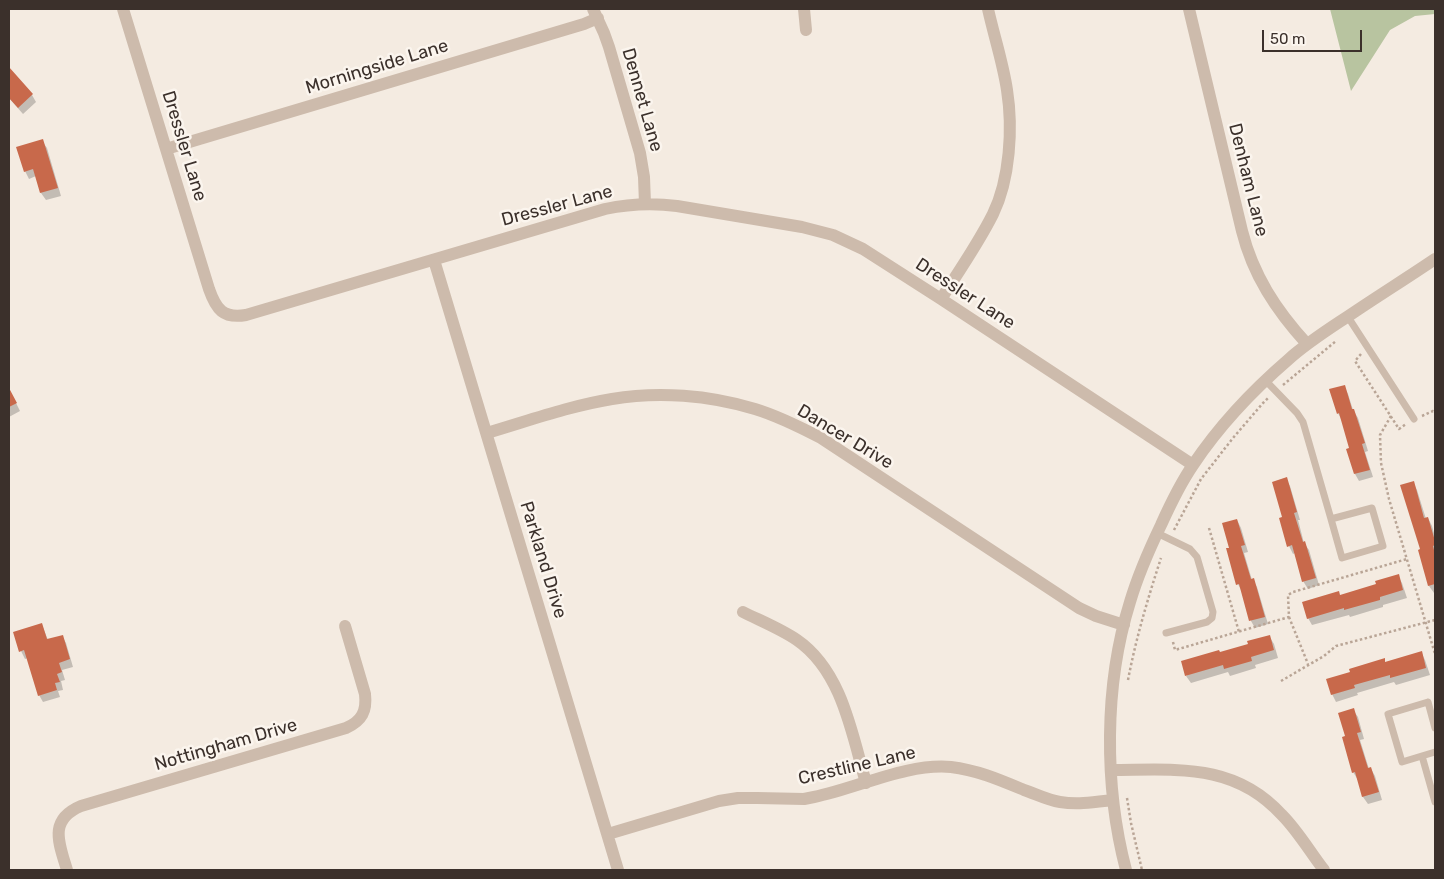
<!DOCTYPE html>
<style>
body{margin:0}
#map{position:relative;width:1444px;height:879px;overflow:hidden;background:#f4ebe1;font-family:Rubik,sans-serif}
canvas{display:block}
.frame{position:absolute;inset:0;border:10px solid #3b302b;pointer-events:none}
.scale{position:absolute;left:1262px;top:30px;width:100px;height:22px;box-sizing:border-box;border:2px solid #3b302b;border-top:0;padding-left:6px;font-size:15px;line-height:18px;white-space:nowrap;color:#3b302b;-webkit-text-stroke:4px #fbf5ee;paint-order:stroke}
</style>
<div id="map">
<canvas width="1444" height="879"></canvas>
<div class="frame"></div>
<div class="scale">50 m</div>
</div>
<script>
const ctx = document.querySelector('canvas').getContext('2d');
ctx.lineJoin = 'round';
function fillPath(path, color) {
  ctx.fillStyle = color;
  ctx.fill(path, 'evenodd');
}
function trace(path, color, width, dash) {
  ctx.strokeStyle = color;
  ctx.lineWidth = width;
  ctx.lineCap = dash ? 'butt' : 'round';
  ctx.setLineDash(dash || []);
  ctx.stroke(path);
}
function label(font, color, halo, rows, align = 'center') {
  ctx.font = font + ' Rubik,sans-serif';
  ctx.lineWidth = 5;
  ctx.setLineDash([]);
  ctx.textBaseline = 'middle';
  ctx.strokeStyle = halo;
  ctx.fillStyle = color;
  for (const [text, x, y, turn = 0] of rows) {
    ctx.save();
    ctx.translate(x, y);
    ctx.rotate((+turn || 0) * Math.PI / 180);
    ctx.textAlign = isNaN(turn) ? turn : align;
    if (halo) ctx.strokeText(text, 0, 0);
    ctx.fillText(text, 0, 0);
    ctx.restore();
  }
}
fillPath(new Path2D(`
 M1330 9H1435V14L1415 16 1390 30 1351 91Z`), '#b8c4a0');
fillPath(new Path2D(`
 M9 69 32 95 36 102 23 114 9 98Z
 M42 141 47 148 61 196 46 200 41 193 36 176 29 179 25 171Z
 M1344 386 1348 394 1353 410 1358 418 1368 451 1365 452 1373 477 1359 481 1355 474 1348 450 1351 449 1342 421 1338 413Z
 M9 389 20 411 9 417Z
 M1286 479 1290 486 1300 520H1298L1304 543 1309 550 1319 585 1308 589 1303 581 1295 553 1293 554 1289 546 1283 517Z
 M1413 482 1417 490 1426 519 1428 518 1432 526 1435 537V593H1434L1429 586 1419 551 1421 550Z
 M1237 520 1241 528 1248 552 1244 553 1252 580H1253L1257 587 1268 624 1255 628 1251 621 1242 592 1238 584 1231 548Z
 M1398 576 1402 583 1407 598 1383 605V607L1350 617 1349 615 1312 625 1308 618 1340 596 1377 585Z
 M42 625 48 640 62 636 66 643 73 667 62 670 65 680 61 681 63 690 58 691 60 697 43 702 39 695 28 658 25 659 21 651 15 633Z
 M1269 636 1274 644 1278 658 1255 665 1256 668 1230 676 1228 672 1191 683 1186 676 1219 654 1249 645Z
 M1421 652 1425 660 1430 675 1396 685 1394 682 1357 693 1358 695 1336 702 1332 694 1352 673 1384 660 1386 663Z
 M1353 710 1358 717 1364 739 1360 740 1369 769H1371L1375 776 1382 800 1368 804 1363 797 1358 780 1353 772 1346 737Z`), '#0003');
fillPath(new Path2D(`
 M9 67 33 94 18 108 9 98Z
 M43 139 58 188 40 193 33 169 24 172 16 147Z
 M1345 385 1352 409H1354L1365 443 1362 444 1370 470 1354 474 1346 449 1349 448 1339 413 1337 414 1329 389Z
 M9 388 17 403 9 407Z
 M1287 477 1297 512 1294 513 1303 542 1305 541 1316 578 1302 582 1292 545 1287 547 1279 518 1282 517 1272 482Z
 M1414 481 1424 518 1428 517 1435 541V545L1433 546 1435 554V584L1428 586 1418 550 1420 549 1400 485Z
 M1237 519 1245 545 1241 546 1251 579 1254 578 1265 617 1249 621 1239 584 1236 585 1226 548H1229L1222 523Z
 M1399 574 1403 590 1380 597V600L1344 610V608L1307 619 1302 602 1339 591 1340 595 1376 584 1375 581Z
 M42 623 47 639 63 635 70 659 59 663 62 672 57 674 60 682 55 683 57 690 38 696 24 650 19 652 13 632Z
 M1270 635 1274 650 1251 657 1252 661 1224 669 1223 665 1185 676 1181 661 1219 650 1220 652 1248 644 1247 641Z
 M1422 651 1426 668 1390 678V675L1354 685 1355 688 1331 695 1326 679 1350 672 1349 669 1385 658V662Z
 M1354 708 1361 732 1357 733 1368 768 1371 767 1379 792 1362 797 1355 772 1352 773 1342 737 1345 736 1338 713Z`), '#c8694b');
trace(new Path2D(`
 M1361 354 1355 361 1399 429 1406 424
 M1283 385 1336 341
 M1391 416 1380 435 1381 463 1389 499 1435 654
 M1422 416 1433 411 1435 412
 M1209 528 1239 632
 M1174 530 1201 479 1233 438 1263 403 1269 397
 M1289 617 1308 664
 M1173 642 1175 650 1289 617 1288 595 1293 592 1407 559
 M1128 680C1136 638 1148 598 1161 558
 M1281 681 1324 656 1336 646 1435 620
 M1127 798 1131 823 1142 870`), '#b9a596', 2.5, [2.5, 2.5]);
trace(new Path2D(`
 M1348 317 1414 419
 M1265 380 1297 413 1303 422 1331 519 1372 508 1383 546 1342 558 1331 519
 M1157 533 1190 549 1197 557 1213 612 1212 618 1207 622 1166 633
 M1435 728 1428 702 1388 714 1402 762 1435 752
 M1422 756 1435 802`), '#cdbbac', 7);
trace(new Path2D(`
 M123 9 209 289C216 309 223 319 246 315L605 209C629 204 652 203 677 206L802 227 833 235 863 249 941 299 1193 465
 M593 9 604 33 609 47 640 153 644 177 645 204
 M804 9 806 30
 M1189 9 1242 231C1253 275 1276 310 1307 344
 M166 149 584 24 598 18
 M434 260 618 870
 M941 299C959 271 978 244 993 214 1010 179 1013 128 1007 90 1003 63 994 36 988 9
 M487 433C528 421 569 406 612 399 658 391 709 395 755 409 778 416 800 427 821 438L1079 608 1096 616 1124 625
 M743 612C761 621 781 629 797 640 842 671 852 734 866 783
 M1111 770C1176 770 1234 762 1282 815 1298 831 1310 852 1324 870
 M608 834 719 801 738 798H757L804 799 814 797C858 788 907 763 951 767 977 770 1000 780 1024 790 1036 794 1047 800 1060 802 1078 805 1096 802 1113 800
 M67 870C59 843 48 820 81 806L346 728C362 721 367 711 365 694L345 626
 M1126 870C1104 786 1104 685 1130 602 1138 575 1149 550 1161 525 1170 505 1180 484 1193 465 1219 426 1253 390 1289 359 1308 342 1329 329 1350 315 1378 296 1407 278 1435 259`), '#cdbbac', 12);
label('18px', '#3b302b', '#fbf5ee', [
 ["Morningside Lane",377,67,-17],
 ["Dennet Lane",642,100,74],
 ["Dressler Lane",184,146,73],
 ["Denham Lane",1248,180,76],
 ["Dressler Lane",557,206,-15],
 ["Dressler Lane",965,294,33],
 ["Dancer Drive",845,437,31],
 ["Parkland Drive",543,560,73],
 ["Nottingham Drive",226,745,-16],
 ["Crestline Lane",857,766,-13]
]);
</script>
